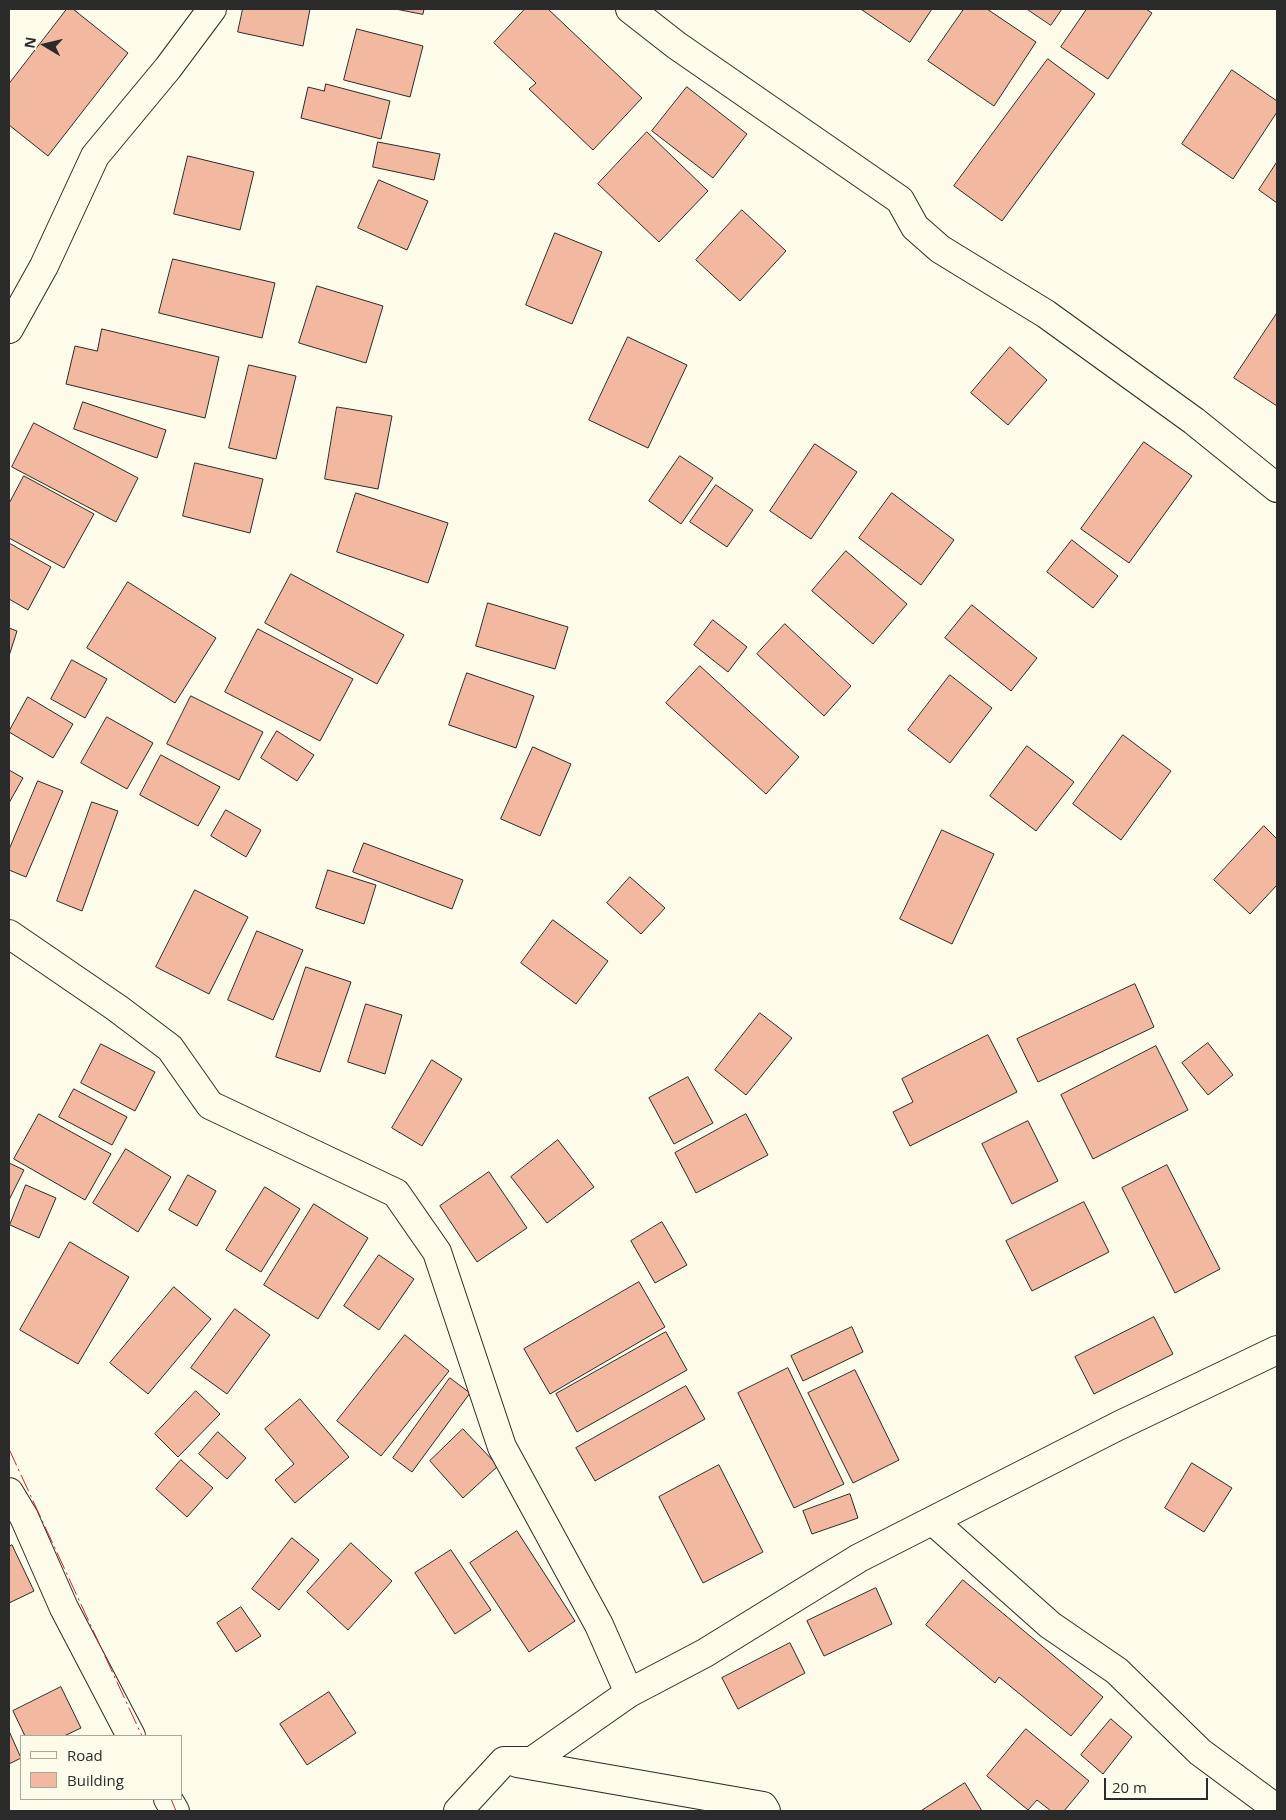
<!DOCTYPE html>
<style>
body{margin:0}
#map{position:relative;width:1286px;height:1820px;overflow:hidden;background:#fdfbea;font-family:"Open Sans",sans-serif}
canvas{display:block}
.frame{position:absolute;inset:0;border:10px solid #2b2b2b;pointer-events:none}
.legend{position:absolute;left:20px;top:1735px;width:162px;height:65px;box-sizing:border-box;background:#fdfbea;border:1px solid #a9a89e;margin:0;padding:6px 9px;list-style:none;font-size:15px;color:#2b2b2b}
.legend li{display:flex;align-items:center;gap:10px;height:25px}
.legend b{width:25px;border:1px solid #a9a89e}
.north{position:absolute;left:20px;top:20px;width:50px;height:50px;-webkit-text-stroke:4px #fdfbea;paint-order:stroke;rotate:279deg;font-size:14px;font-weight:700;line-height:20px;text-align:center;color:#2b2b2b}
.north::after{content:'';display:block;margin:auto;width:18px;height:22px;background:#2b2b2b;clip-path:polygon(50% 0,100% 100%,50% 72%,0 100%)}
.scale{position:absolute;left:1104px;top:1778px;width:104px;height:22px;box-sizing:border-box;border:2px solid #2b2b2b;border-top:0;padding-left:6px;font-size:15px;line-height:18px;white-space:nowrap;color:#2b2b2b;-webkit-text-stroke:4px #fdfbea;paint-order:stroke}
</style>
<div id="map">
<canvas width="1286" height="1820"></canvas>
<div class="frame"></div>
<ul class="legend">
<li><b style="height:6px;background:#fdfbea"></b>Road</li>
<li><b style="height:14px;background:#f2b8a0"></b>Building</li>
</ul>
<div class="north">N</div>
<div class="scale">20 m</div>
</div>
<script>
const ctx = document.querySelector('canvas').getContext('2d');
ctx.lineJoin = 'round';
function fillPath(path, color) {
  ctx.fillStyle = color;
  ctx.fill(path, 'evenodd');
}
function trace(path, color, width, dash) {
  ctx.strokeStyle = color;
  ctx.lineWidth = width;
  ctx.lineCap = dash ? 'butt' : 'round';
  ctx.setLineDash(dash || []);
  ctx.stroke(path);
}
const building = new Path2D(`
 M67 9H73L128 53 48 156 9 125V84Z
 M243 9H310L303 46 238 32Z
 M396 9H424L423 14Z
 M525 9H548L642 98 593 150 529 89 536 83 494 43Z
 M861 9H932L910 42Z
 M964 9H987L1036 42 994 106 928 61Z
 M1027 9H1062L1051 25Z
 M1087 9H1146L1152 13 1108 79 1061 47Z
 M357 29 423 46 410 97 344 80Z
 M1048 59 1095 94 1002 221 954 186Z
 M1232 70 1277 101V112L1233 179 1182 144Z
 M326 84 390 101 381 139 301 118 308 87 324 91Z
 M687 87 747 134 713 178 652 131Z
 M647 132 708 191 659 242 598 184Z
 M378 142 440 154 434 180 373 167Z
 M188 156 254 172 240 230 174 214Z
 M1277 162V203L1259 190Z
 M379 180 428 201 407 250 358 228Z
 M742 210 786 251 740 301 696 260Z
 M555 233 602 252 572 324 526 305Z
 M173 259 275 283 262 338 159 313Z
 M317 286 383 306 366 363 299 343Z
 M1277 313V406L1234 378Z
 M102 329 219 357 205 418 66 384 75 346 97 351Z
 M628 337 687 365 648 448 589 420Z
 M1010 347 1047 380 1008 425 971 393Z
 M249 365 296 376 276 459 229 448Z
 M83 402 166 430 157 458 74 429Z
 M337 407 392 416 378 489 325 479Z
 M34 423 138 478 116 522 12 467Z
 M1144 442 1192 476 1129 563 1081 529Z
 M815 444 857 472 811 539 770 511Z
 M680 456 713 478 681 524 649 501Z
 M195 463 263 479 250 533 183 516Z
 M24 476 94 514 64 568 9 538V504Z
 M716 485 753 510 727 547 690 522Z
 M356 493 448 523 428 583 337 552Z
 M892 493 954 540 921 585 859 538Z
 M1072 540 1118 576 1093 608 1047 572Z
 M9 543 51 567 28 610 9 599Z
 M846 551 907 604 873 644 812 591Z
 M291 574 404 635 377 684 265 623Z
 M128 582 216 638 175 703 87 648Z
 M488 603 568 627 555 669 476 646Z
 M972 605 1037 658 1011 691 945 638Z
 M713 620 747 647 728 672 694 645Z
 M785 624 851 686 824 716 757 654Z
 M9 628 17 631 9 656Z
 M258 629 353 679 320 741 225 692Z
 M72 660 107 679 85 718 51 699Z
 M700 666 799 757 766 794 666 703Z
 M467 673 534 696 516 748 449 725Z
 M950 675 992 708 950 763 908 730Z
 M191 696 263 732 239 780 167 744Z
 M28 697 73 724 53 758 9 732Z
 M107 717 153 743 127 789 81 763Z
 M277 731 314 755 297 781 261 758Z
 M1123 735 1171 771 1121 840 1073 804Z
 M1027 746 1074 782 1036 831 990 796Z
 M533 747 571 764 540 836 501 819Z
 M161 755 220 787 198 826 140 795Z
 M9 770 23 778 9 803Z
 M38 781 63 791 26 877 9 870V850Z
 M92 802 118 811 82 911 57 901Z
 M226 810 261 830 246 857 211 836Z
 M1264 826 1277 839V885L1250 914 1214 880Z
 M942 830 994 854 952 944 900 919Z
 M364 843 463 880 452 909 353 872Z
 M328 870 376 885 364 924 316 908Z
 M630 877 665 908 641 934 607 903Z
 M195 890 248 917 209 994 156 967Z
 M553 920 608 961 576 1004 521 963Z
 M257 931 303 950 273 1020 228 1000Z
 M306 967 351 982 320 1072 276 1057Z
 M1135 984 1154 1027 1038 1082 1017 1039Z
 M366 1004 402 1015 385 1074 348 1062Z
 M760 1013 792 1038 746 1095 715 1070Z
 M988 1035 1017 1092 910 1146 893 1112 913 1102 902 1079Z
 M1208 1043 1233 1075 1208 1095 1182 1063Z
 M101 1044 155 1072 135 1111 81 1083Z
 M1156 1046 1188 1110 1093 1159 1061 1095Z
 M432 1060 462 1079 422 1146 392 1128Z
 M688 1077 713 1123 674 1144 649 1098Z
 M74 1089 127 1117 112 1145 59 1117Z
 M39 1114 111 1154 85 1200 14 1159Z
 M746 1114 768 1155 696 1193 675 1153Z
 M1028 1121 1058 1181 1012 1204 982 1144Z
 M558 1140 594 1187 547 1223 511 1177Z
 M126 1149 171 1177 138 1232 93 1203Z
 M9 1163 24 1170 9 1200Z
 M1167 1165 1220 1269 1175 1293 1122 1188Z
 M489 1172 527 1228 477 1262 440 1206Z
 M188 1175 216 1191 197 1226 169 1210Z
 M26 1185 56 1198 39 1238 10 1225Z
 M265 1187 300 1209 261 1272 226 1250Z
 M1084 1202 1109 1252 1032 1291 1006 1241Z
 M314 1204 368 1238 318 1319 264 1285Z
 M662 1222 687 1265 655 1283 631 1241Z
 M70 1242 129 1277 78 1364 20 1330Z
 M379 1255 414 1279 379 1330 344 1306Z
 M639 1282 665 1327 550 1394 524 1349Z
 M174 1287 211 1319 148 1394 110 1363Z
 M235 1309 270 1335 227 1394 191 1368Z
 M1154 1317 1173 1354 1094 1394 1075 1357Z
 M852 1327 863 1352 803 1381 791 1356Z
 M666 1332 687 1370 577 1432 556 1394Z
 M405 1335 449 1371 381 1456 337 1421Z
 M788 1368 844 1484 794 1508 738 1393Z
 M855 1370 899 1460 853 1483 808 1393Z
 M450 1378 470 1393 412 1472 393 1458Z
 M686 1386 705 1419 595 1481 576 1448Z
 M196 1391 220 1414 178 1457 155 1434Z
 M300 1399 349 1457 295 1503 275 1480 294 1464 265 1429Z
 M463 1429 498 1466 463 1498 430 1461Z
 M218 1432 246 1458 227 1479 199 1454Z
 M181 1460 213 1488 187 1517 156 1489Z
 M1192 1463 1232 1488 1204 1532 1165 1508Z
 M719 1465 763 1552 703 1583 659 1497Z
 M850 1494 858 1518 812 1534 803 1511Z
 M517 1531 575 1621 529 1652 470 1563Z
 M292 1538 319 1560 279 1610 252 1589Z
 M351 1543 392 1581 348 1630 307 1592Z
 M12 1545 34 1591 9 1603V1547Z
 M451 1550 491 1610 455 1634 415 1573Z
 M963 1580 1103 1697 1071 1736 999 1677 995 1683 926 1625Z
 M876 1588 892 1624 824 1656 807 1621Z
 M241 1607 261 1636 236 1652 217 1623Z
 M790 1643 805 1673 738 1709 722 1678Z
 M61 1687 81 1728 64 1736H25L13 1711Z
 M329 1692 356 1733 307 1765 280 1724Z
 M1111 1719 1132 1737 1103 1774 1081 1755Z
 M1026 1729 1089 1781 1064 1811H1051L1037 1800 1028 1810 987 1776Z
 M9 1731 21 1758 9 1764Z
 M965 1783 982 1811H921Z`);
fillPath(building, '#f2b8a0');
trace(building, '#2b2b2b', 1);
const minor = new Path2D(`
 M630 9 676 45 900 200 915 227 940 249 1046 314 1194 421 1277 488
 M9 329 44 266 95 156 168 68 212 9
 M9 934 117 1008 170 1048 210 1105 396 1193 437 1252 502 1447 599 1625 629 1693
 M9 1492 24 1517 64 1608 131 1736
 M933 1521 1050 1625 1117 1671 1200 1752 1277 1809
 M517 1763 763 1806 766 1811
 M168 1799 175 1811
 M458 1811 504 1761H532L629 1693 705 1653 859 1558 1118 1426 1277 1350`);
trace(minor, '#2b2b2b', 30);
trace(minor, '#fdfbea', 28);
trace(new Path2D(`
 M9 1449 142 1736
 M171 1799 176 1811`), '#c62828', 1, [18, 4, 2.5, 4]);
</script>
